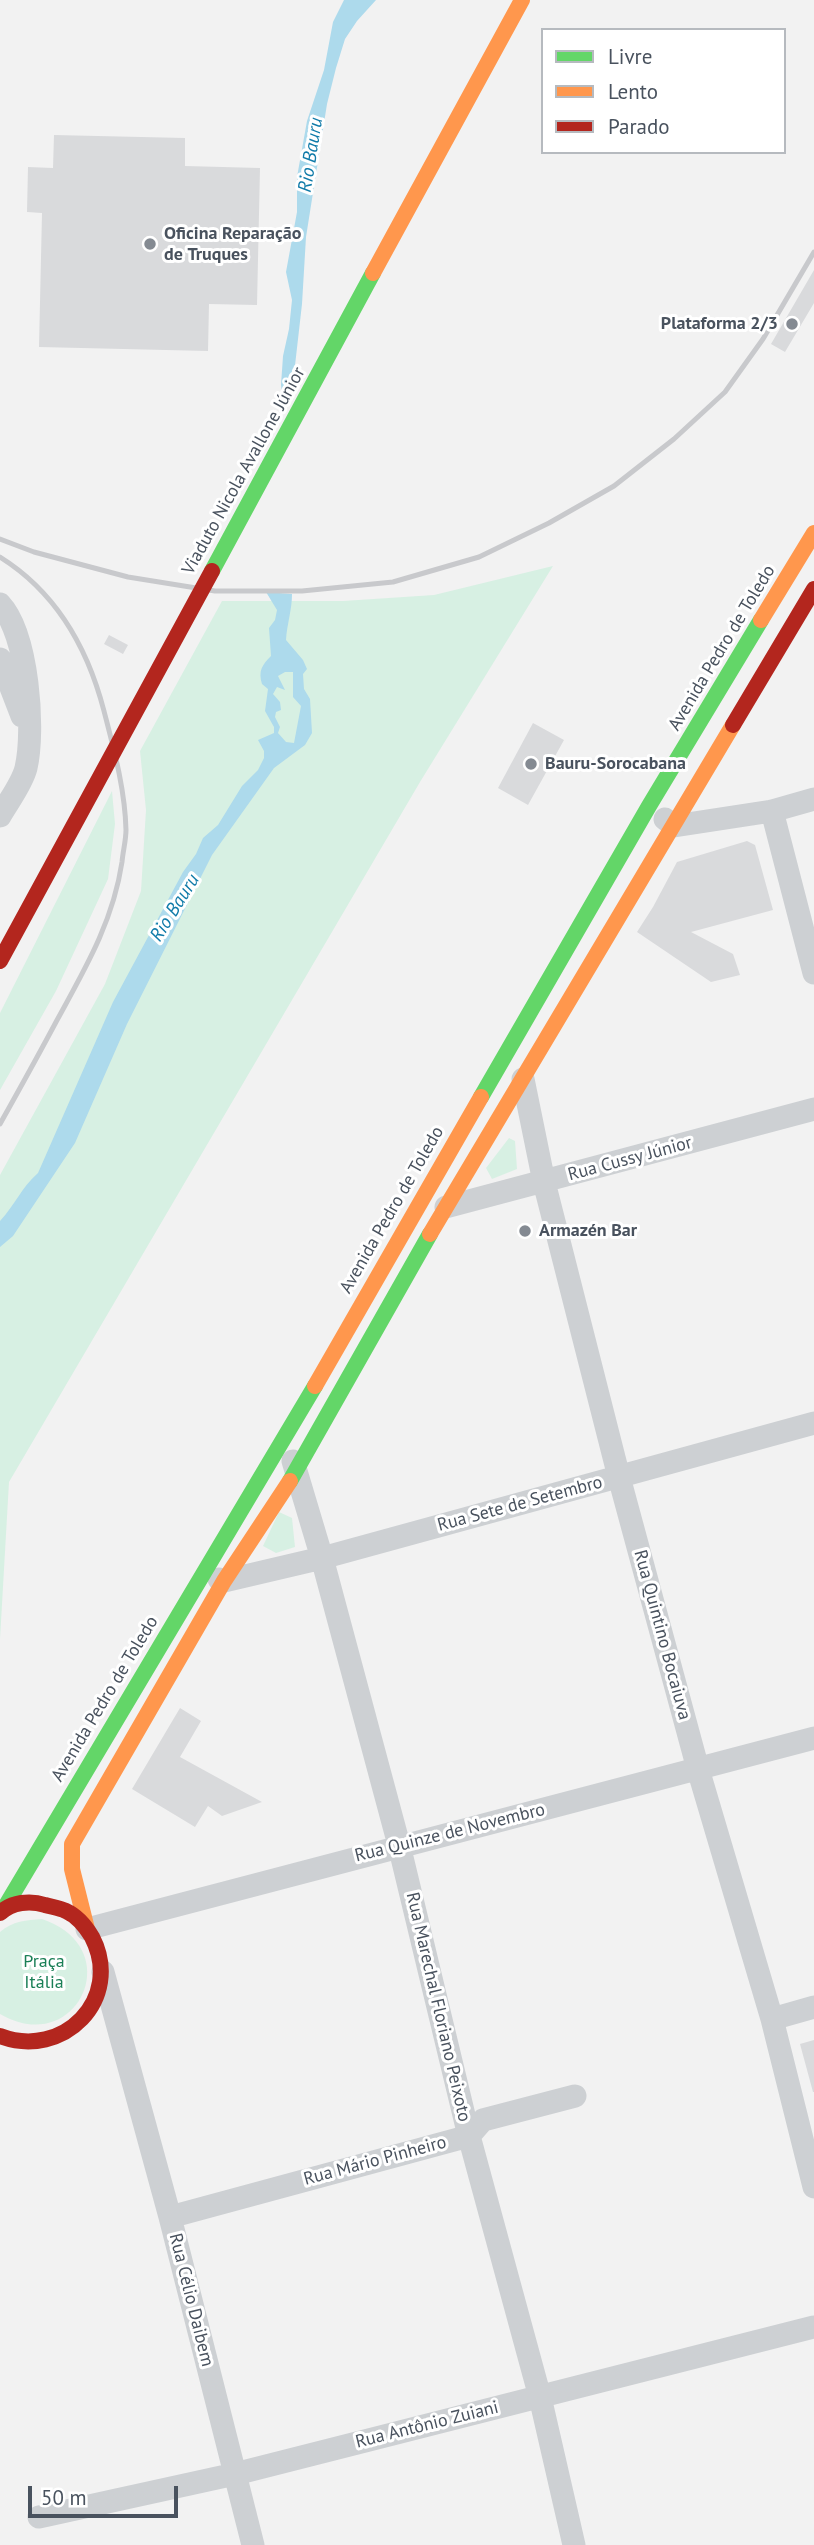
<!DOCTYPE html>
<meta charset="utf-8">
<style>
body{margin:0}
#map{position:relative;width:814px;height:2545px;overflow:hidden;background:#f2f2f2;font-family:"PT Sans",sans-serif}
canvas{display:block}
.legend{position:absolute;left:541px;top:28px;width:245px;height:126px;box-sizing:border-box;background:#fff;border:2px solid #b6babf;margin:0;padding:9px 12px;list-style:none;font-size:21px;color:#49525e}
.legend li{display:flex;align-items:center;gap:14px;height:35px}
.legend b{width:35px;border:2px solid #b6babf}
.scale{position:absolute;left:28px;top:2486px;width:150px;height:32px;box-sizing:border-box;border:4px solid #49525e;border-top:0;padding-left:9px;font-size:21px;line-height:24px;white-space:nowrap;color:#49525e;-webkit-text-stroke:5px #fff;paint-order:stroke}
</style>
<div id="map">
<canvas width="814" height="2545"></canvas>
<ul class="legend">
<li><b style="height:9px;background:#63d668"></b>Livre</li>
<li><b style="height:9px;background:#ff974d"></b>Lento</li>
<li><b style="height:9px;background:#b3261e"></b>Parado</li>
</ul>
<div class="scale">50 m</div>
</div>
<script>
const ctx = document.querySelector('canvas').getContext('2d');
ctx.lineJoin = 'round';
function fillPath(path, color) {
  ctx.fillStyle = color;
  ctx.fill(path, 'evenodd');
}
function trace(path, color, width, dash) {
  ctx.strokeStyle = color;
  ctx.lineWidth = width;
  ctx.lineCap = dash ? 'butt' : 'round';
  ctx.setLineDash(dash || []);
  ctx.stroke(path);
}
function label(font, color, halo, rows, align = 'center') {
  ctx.font = font + ' "PT Sans",sans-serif';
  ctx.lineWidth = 6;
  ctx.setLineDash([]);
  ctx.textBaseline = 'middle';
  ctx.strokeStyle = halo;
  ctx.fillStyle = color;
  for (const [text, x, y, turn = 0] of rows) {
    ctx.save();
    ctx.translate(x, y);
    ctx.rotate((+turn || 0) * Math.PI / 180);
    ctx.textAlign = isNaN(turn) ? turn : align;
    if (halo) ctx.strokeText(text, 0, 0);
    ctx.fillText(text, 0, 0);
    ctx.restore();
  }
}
fillPath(new Path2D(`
 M553 566 420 782 9 1482 0 1639V1175L105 984 141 891 146 810 140 751 222 601H343L434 595Z
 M112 791 115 824 108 879 56 991 0 1090V1013Z
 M509 1138 515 1141 517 1169 492 1179 486 1168Z
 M279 1512 292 1518 295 1547 276 1553 263 1546Z
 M42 1919C129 1948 77 2059 0 2014V1932C13 1921 26 1920 42 1919Z`), '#d7f0e3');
fillPath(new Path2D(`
 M344 0H376L357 21 345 39 336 68 327 104 306 237 302 304 293 383 283 401 281 385 283 356 289 329 292 300 286 272 297 212V177L307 121 324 70 333 22Z
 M266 592 292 594C292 610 287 624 286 640L303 660 307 669 303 674 304 689 310 699 312 733 305 745 274 768 212 855 127 1024 75 1143 13 1236 0 1247V1221C15 1205 21 1188 38 1173L113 1002 183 872 196 854 203 838 218 825 242 786 258 770 264 758V751L258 740 274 733V727L265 711 268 689 262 684C258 671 262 665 271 656L269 628 275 620 277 610ZM285 672H293V697L301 706 294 743 286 742 278 733 280 727 275 717 276 712 281 710 280 702 273 694 277 687 285 690 278 676Z`), '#addaec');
fillPath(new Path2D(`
 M54 135 185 138V166L260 168 257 305 209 304 208 351 39 347 42 213 27 212 28 167 53 168Z
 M814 270V303L785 352 771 344Z
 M109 635 128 645 123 654 104 644Z
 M533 723 564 740 528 805 498 788Z
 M747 841 755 845 773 910 691 932 733 954 740 975 711 982 637 932 653 907 677 862Z
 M180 1708 201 1721 180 1757 262 1802 222 1816 208 1806 195 1827 132 1789Z
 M814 2040V2092H813L800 2044Z`), '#d9dadc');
trace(new Path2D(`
 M0 604C28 634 35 729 26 768 22 784 8 802 0 816
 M0 659 22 716
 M772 811 814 973
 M665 819 674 826 772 811 814 799
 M523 1079 544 1182 619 1477 698 1769 772 2019 814 2187
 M446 1207 814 1109
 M293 1461 322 1558 399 1845 469 2136 540 2397 574 2545
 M219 1579 224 1581 322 1558 814 1423
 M87 1929 814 1738
 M103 1972 170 2217 253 2545
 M772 2019 814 2007
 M170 2217 469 2136 483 2120 575 2096
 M39 2517 235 2474 814 2327`), '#cdd0d3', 23);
trace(new Path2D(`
 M481 1097 649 806 761 620
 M290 1481 430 1234
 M5 1907 315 1386`), '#63d668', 16);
trace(new Path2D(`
 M761 620 814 533
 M430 1234 733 725
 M315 1386 481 1097
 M87 1929 72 1869V1844L224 1581 290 1481`), '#ff974d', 16);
trace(new Path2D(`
 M733 725 814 589
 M0 1913C12 1902 30 1900 45 1905 52 1907 60 1908 66 1911 77 1916 86 1927 92 1937 124 1999 63 2060 0 2036`), '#b3261e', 16);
trace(new Path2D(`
 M0 539 34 552 128 577 215 591H302L393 582 479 557 549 523 614 486 674 439 725 392 763 339 814 252
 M0 557C56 592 88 649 104 711 114 750 125 789 126 830 126 840 123 851 122 862 113 922 85 969 56 1022 38 1056 19 1090 0 1124`), '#c8c9cc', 5);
trace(new Path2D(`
 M212 571 373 273`), '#63d668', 16);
trace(new Path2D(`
 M373 273 522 0`), '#ff974d', 16);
trace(new Path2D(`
 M0 961 212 571`), '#b3261e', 16);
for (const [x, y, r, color] of [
 [150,244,7,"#848a92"],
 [792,324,7,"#848a92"],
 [531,764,7,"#848a92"],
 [525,1231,7,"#848a92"]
]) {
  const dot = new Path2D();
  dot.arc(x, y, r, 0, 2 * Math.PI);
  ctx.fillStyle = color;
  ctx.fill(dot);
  trace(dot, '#fff', 2.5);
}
label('bold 18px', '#49525e', '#fff', [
 ["Oficina Reparação",164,234],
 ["de Truques",164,255],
 ["Plataforma 2/3",778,324,"right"],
 ["Bauru-Sorocabana",545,764],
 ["Armazén Bar",539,1231]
], 'left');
label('18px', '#49525e', '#fff', [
 ["Viaduto Nicola Avallone Júnior",244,471,-61],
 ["Avenida Pedro de Toledo",722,648,-59],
 ["Rua Cussy Júnior",630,1159,-15],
 ["Avenida Pedro de Toledo",392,1210,-60],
 ["Rua Sete de Setembro",520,1504,-15],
 ["Rua Quintino Bocaiuva",662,1635,75],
 ["Avenida Pedro de Toledo",105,1699,-59],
 ["Rua Quinze de Novembro",450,1833,-14],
 ["Rua Marechal Floriano Peixoto",438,2007,77],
 ["Rua Mário Pinheiro",375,2161,-15],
 ["Rua Célio Daibem",191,2300,76],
 ["Rua Antônio Zuiani",427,2425,-14]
]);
label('18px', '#1a7f56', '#fff', [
 ["Praça",44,1962],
 ["Itália",44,1983]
]);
label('italic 19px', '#107ba9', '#fff', [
 ["Rio Bauru",311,155,-81],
 ["Rio Bauru",175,908,-58]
]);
</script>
